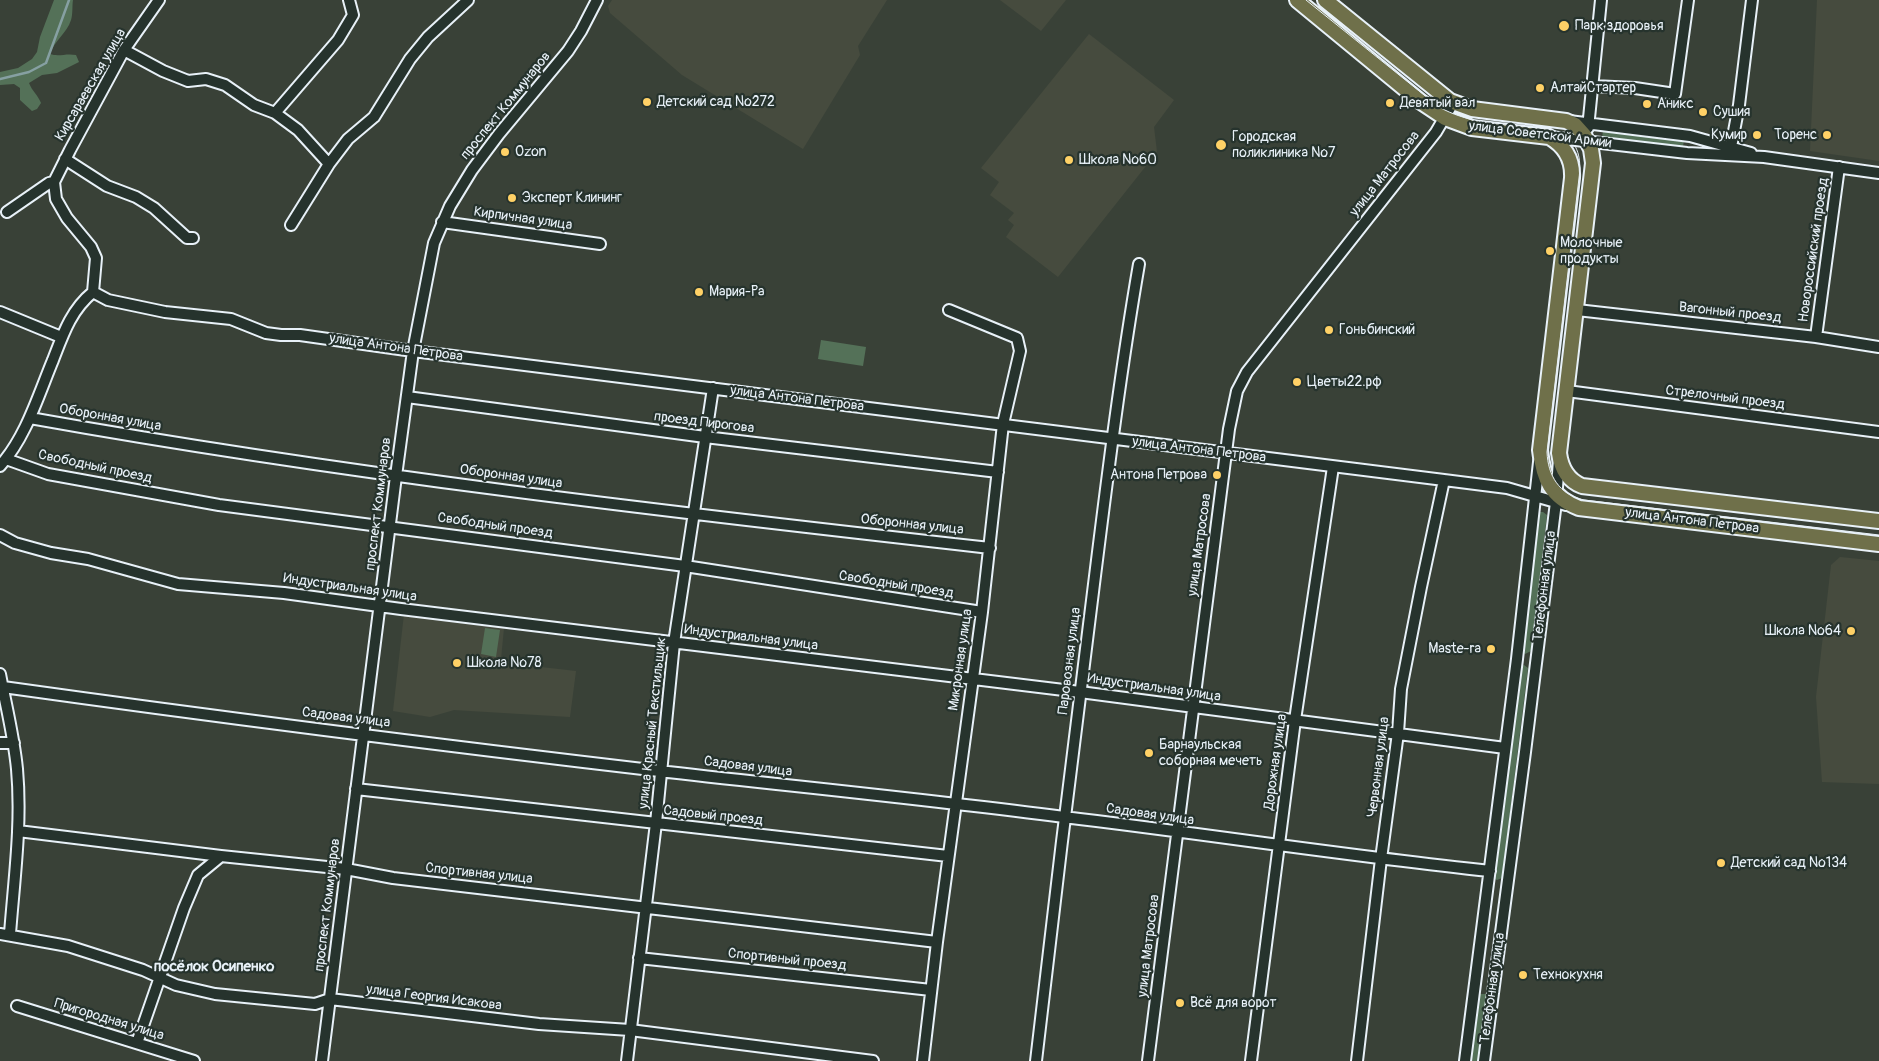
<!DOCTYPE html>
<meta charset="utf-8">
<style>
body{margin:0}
canvas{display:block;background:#394137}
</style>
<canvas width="1879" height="1061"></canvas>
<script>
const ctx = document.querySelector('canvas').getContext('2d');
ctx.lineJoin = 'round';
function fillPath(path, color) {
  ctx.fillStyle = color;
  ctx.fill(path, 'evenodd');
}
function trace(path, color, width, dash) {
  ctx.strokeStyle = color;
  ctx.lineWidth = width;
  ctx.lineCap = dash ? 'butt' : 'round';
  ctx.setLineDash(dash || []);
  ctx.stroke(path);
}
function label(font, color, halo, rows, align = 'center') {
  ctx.font = font + ' Pangolin,sans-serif';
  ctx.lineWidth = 4.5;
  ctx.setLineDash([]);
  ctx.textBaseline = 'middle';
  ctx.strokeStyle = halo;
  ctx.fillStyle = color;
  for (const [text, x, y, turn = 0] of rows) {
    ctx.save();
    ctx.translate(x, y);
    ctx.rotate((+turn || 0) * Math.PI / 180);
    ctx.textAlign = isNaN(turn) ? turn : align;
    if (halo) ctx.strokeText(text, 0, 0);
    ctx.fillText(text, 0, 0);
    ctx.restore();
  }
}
fillPath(new Path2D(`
 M612 0H887L858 46 860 55 803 149 682 75 610 13 608 6Z
 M1000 0H1066L1041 31Z
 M1817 0H1879V161L1810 151Z
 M1089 34 1174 100 1154 127 1157 152 1058 277 1006 237 1014 225 1008 220 1014 213 990 195 999 182 981 168Z
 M1840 557 1879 561V784L1822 782 1816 697 1831 565Z
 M404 614 504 628 501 659 532 666 576 671 570 717 454 710 430 717 393 711Z`), '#464b3e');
fillPath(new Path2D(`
 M54 0H73C72 6 73 14 71 20 67 33 54 41 50 54 59 57 66 53 76 55L79 62 57 73 42 75 29 83C32 91 38 95 41 103L37 109 32 111 20 100V88L14 84 0 85V72L18 68 32 59 37 52 40 37Z
 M1603 131 1684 140 1683 147 1602 138Z
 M821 340 866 347 863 366 818 359Z
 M1540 512H1543L1547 515 1531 651 1525 654 1523 652 1538 514Z
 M485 628 500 630 496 657 481 654Z
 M1524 665 1528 668 1502 878 1497 880 1493 878 1519 667Z
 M1480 994H1486L1487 997 1480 1061H1470L1478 996Z`), '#547158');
trace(new Path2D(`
 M0 79 29 72 46 63 69 0`), '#86a0a2', 2.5);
const minor = new Path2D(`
 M124 50 163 71 188 81 206 79 225 85 254 105 275 113
 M1593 86 1635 88 1675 94 1688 0
 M1569 121 1690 136 1751 153
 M1588 128 1601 0
 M1550 137 1687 153 1764 157 1879 173
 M1731 147 1739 105 1752 0
 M65 159 107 186 136 197 154 208 187 238H193
 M329 164 298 130 275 113 338 40 353 15 349 0
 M54 182 70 150 124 50 159 0
 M7 212 49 183 54 182 56 199 67 218 91 247 96 258 93 292
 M442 222 600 244
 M291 225 329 164 348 139 374 117 410 59 428 37 468 0
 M93 292 108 300 165 312 231 319 266 333 281 335H300L413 351 1444 480 1507 488 1566 505
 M1577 310 1816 337 1879 347
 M0 312 61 337
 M1816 337 1839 167
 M1567 391 1879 432
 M407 397 705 437 998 472
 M30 418C348 475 669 512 990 548
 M6 459 48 474 219 505 685 566 982 612
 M0 466C26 437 38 396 53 360 63 334 71 310 93 292
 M0 535 15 543 51 553 88 559 178 584 284 593 401 609 1080 692 1505 748
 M0 674C6 706 14 737 17 769 22 824 14 880 10 934
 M3 687C224 718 446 746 668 772 800 787 932 800 1064 817 1206 834 1348 856 1490 871
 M0 743H14
 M356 789 948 856
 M18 831 221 856 346 869 393 878 937 942
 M0 934 68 946 143 970 176 985 215 994 315 1004 330 999 539 1024 630 1030 873 1061
 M639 958 931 990
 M17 1006 194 1061
 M137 1043 184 908 198 875 221 856
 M322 1061 396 476 413 351 434 243 450 206 472 170 499 134 568 51 581 31 597 0
 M627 1061 656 823 674 643 713 388
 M923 1061 937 942 982 612 1003 424 1020 351 1017 338 949 310
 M1036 1061C1055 899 1074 738 1095 576 1108 472 1121 368 1139 264
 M1148 1061 1229 429 1237 391 1247 372 1436 132 1453 103
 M1251 1061 1295 720 1333 467
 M1357 1061 1381 859 1398 733 1401 689 1421 587 1444 480
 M1465 1061 1517 659 1539 462
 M1484 1061 1525 752 1556 502 1559 459`);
const major = new Path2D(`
 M1297 0 1421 102 1445 118 1472 128 1549 137C1565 146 1573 159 1572 178L1540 450C1543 479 1551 497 1579 508L1879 544
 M1325 0 1450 101 1472 109 1566 121 1575 125 1584 135 1591 149 1593 163 1559 453C1561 468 1567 480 1582 486L1879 521`);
trace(minor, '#e8f1f8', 14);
trace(major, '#e8f1f8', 18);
trace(minor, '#26332d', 10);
trace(major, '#6f704a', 14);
trace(new Path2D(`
 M1306 0 1439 107C1466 122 1495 124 1525 127 1538 129 1555 128 1566 136 1580 146 1581 163 1579 178L1547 452C1548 476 1559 494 1584 500L1879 535`), '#e8f1f8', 1);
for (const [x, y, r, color] of [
 [1564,26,6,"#ffd166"],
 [1540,88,5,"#ffd166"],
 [647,102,5,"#ffd166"],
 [1390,103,5,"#ffd166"],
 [1647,104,5,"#ffd166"],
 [1703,112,5,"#ffd166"],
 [1757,135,5,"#ffd166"],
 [1827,135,5,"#ffd166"],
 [1221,145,6,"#ffd166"],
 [505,152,5,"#ffd166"],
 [1069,160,5,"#ffd166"],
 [512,198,5,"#ffd166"],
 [1550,251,5,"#ffd166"],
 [699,292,5,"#ffd166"],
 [1329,330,5,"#ffd166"],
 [1297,382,5,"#ffd166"],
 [1217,475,5,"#ffd166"],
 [1851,631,5,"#ffd166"],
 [1491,649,5,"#ffd166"],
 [457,663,5,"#ffd166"],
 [1149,753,5,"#ffd166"],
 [1721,863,5,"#ffd166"],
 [1523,975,5,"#ffd166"],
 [1180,1003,5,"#ffd166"]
]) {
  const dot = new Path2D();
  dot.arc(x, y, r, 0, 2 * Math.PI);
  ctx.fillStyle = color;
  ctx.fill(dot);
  trace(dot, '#26332d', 2);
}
label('14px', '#e8f1f8', '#26332d', [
 ["Парк здоровья",1575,26],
 ["АлтайСтартер",1550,88],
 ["Детский сад №272",657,102],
 ["Девятый вал",1400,103],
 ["Аникс",1657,104],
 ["Сушия",1713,112],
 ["Кумир",1747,135,"right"],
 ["Торенс",1817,135,"right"],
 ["Городская",1232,137],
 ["поликлиника №7",1232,153],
 ["Ozon",515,152],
 ["Школа №60",1079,160],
 ["Эксперт Клининг",522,198],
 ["Молочные",1560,243],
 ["продукты",1560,259],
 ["Мария-Ра",709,292],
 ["Гоньбинский",1339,330],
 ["Цветы22.рф",1307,382],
 ["Антона Петрова",1207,475,"right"],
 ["Школа №64",1841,631,"right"],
 ["Maste-ra",1481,649,"right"],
 ["Школа №78",467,663],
 ["Барнаульская",1159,745],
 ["соборная мечеть",1159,761],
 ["Детский сад №134",1731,863],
 ["Технокухня",1533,975],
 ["Всё для ворот",1190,1003]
], 'left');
label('14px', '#e8f1f8', '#26332d', [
 ["Кирсараевская улица",91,85,-60],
 ["проспект Коммунаров",506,106,-51],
 ["улица Советской Армии",1540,135,7],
 ["улица Матросова",1385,174,-52],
 ["Кирпичная улица",523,219,8],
 ["Новороссийский проезд",1814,250,-82],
 ["Вагонный проезд",1730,313,6],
 ["улица Антона Петрова",396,348,8],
 ["Стрелочный проезд",1725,398,7],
 ["улица Антона Петрова",797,399,7],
 ["Оборонная улица",110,418,10],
 ["проезд Пирогова",704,423,7],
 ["улица Антона Петрова",1199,450,7],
 ["Свободный проезд",95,467,12],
 ["Оборонная улица",511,477,8],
 ["проспект Коммунаров",379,504,-83],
 ["улица Антона Петрова",1692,521,7],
 ["Оборонная улица",912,525,6],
 ["Свободный проезд",495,526,8],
 ["улица Матросова",1200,545,-82],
 ["Свободный проезд",896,585,9],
 ["Телефонная улица",1545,586,-83],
 ["Индустриальная улица",350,588,8],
 ["Индустриальная улица",751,638,7],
 ["Микронная улица",961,660,-82],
 ["Паровозная улица",1070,661,-83],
 ["Индустриальная улица",1154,688,8],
 ["Садовая улица",346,718,7],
 ["улица Красный Текстильщик",653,723,-84],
 ["Дорожная улица",1276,762,-82],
 ["Садовая улица",748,767,7],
 ["Червонная улица",1379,767,-83],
 ["Садовая улица",1150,815,8],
 ["Садовый проезд",713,816,6],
 ["Спортивная улица",479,874,6],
 ["проспект Коммунаров",328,905,-83],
 ["улица Матросова",1149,946,-83],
 ["Спортивный проезд",787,960,6],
 ["Телефонная улица",1493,988,-82],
 ["улица Георгия Исакова",434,998,7],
 ["Пригородная улица",109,1020,17]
]);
label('bold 15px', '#e8f1f8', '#26332d', [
 ["посёлок Осипенко",214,967]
]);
</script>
